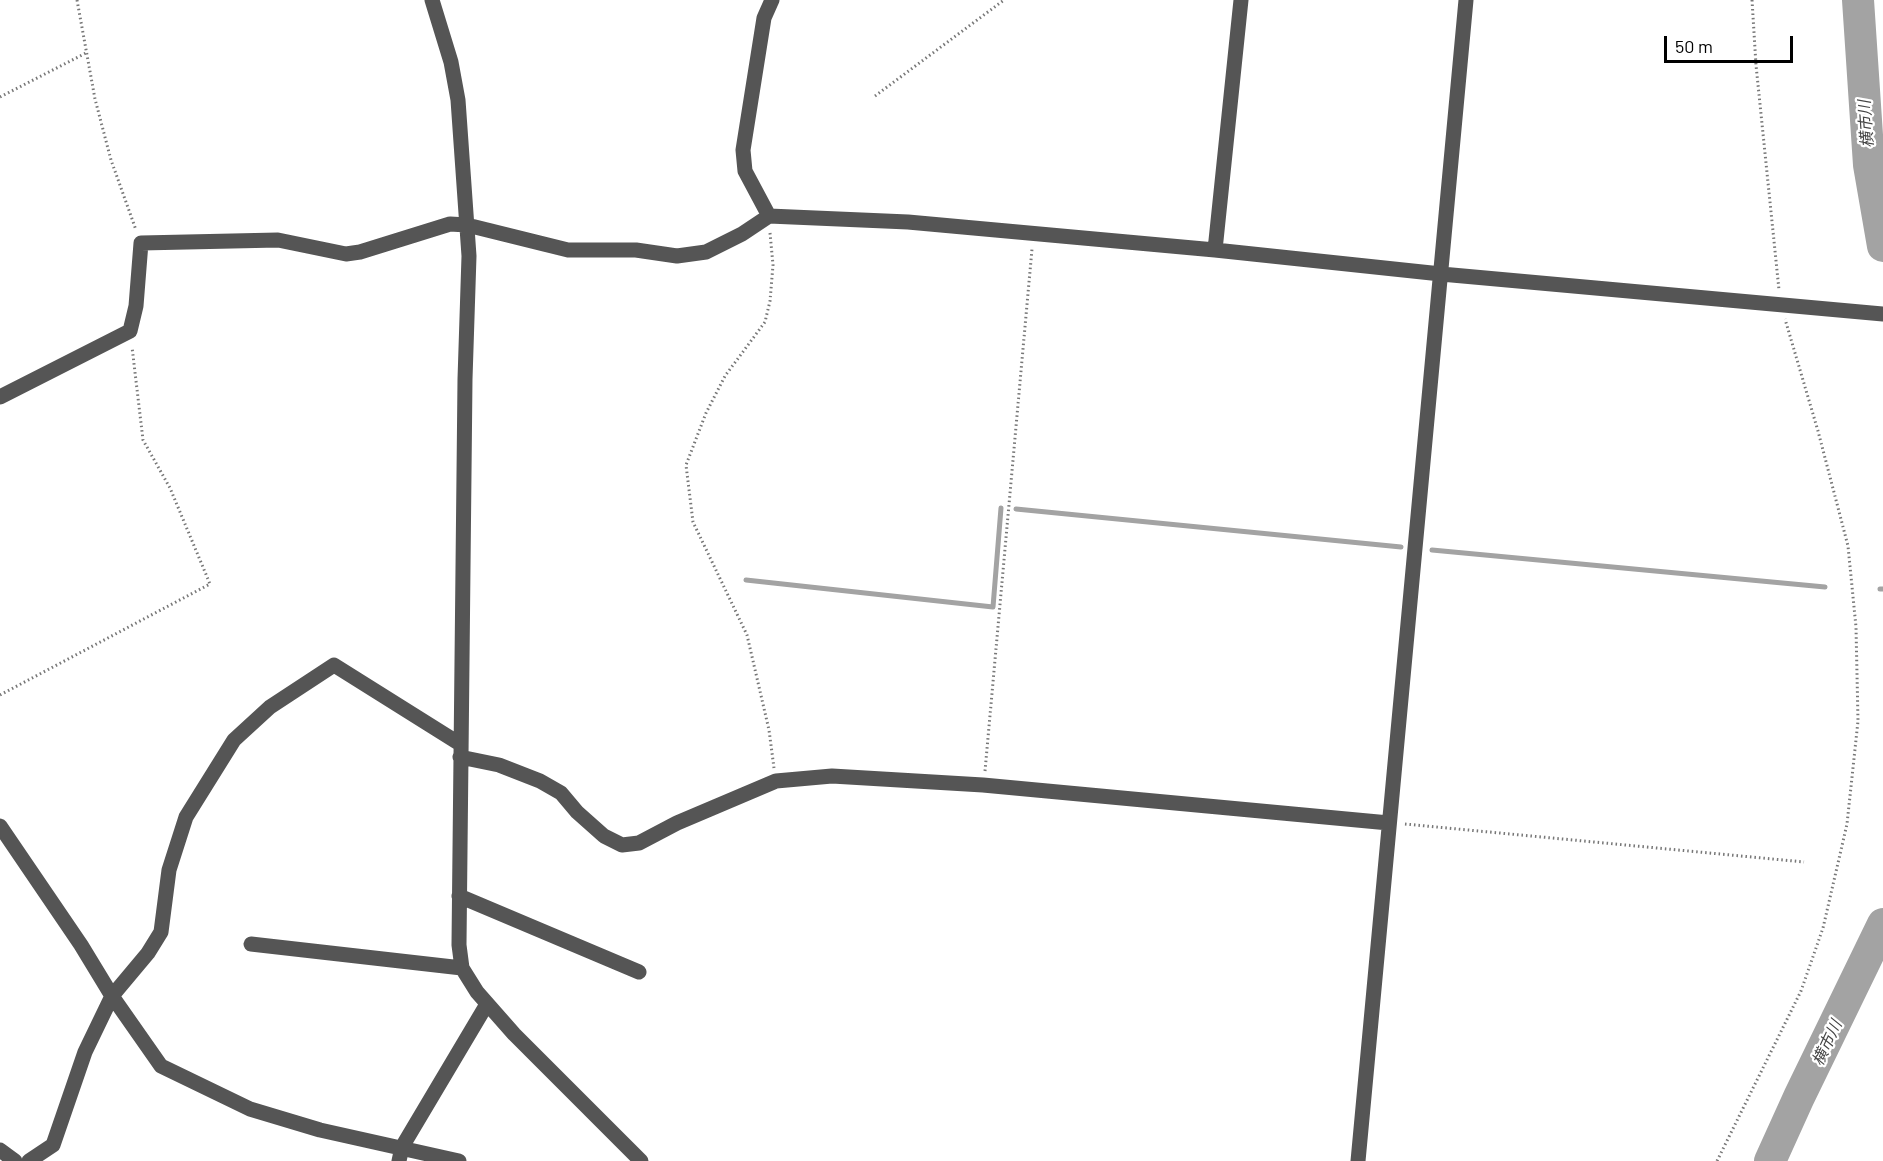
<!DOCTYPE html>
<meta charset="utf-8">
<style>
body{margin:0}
#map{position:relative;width:1883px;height:1161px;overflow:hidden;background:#fff;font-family:Barlow,sans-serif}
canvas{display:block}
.scale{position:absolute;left:1664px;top:36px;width:129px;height:27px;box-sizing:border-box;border:3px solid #000;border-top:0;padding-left:8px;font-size:18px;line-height:21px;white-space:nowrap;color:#000;-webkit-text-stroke:4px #fff;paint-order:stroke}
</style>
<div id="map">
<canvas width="1883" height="1161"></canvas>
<div class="scale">50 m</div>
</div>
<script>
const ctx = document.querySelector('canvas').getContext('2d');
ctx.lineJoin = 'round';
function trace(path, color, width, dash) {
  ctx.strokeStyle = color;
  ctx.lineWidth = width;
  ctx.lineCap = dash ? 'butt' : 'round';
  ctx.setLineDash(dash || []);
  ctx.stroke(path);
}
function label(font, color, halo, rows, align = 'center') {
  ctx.font = font + ' Barlow,"Noto Sans JP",sans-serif';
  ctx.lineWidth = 4.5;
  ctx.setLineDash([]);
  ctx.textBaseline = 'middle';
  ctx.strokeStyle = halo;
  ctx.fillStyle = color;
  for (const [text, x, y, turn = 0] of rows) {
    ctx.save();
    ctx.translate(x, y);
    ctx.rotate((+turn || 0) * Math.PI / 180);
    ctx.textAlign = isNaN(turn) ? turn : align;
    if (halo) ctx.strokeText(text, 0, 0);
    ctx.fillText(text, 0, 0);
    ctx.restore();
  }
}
trace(new Path2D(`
 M1016 509 1401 547
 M1432 550 1825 587
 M746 580 993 607 1001 508
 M1880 589H1883`), '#a3a3a3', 5);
trace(new Path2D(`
 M1858 0 1869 165 1883 246
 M1770 1161 1799 1097 1883 924`), '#a3a3a3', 32);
trace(new Path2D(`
 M77 0 95 99 111 160 136 230
 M1752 0 1756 65 1779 290
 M875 96 1004 0
 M0 97 86 53
 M770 233 773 265 770 301 765 322 725 376 706 413 686 465 693 522 747 635 769 730 774 768
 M0 695 210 584 170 488 143 440 132 347
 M985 771 1032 249
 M1405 824 1804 862
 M1717 1161 1801 991 1823 928 1847 824 1858 721 1856 627 1848 546 1818 431 1785 319`), '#777', 3, [1.5, 3]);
trace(new Path2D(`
 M432 0 451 62 458 100 469 256 465 379 459 945 462 968 477 992 514 1034 641 1161
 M769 216 745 171 743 150 764 18 772 0
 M1215 250 1241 0
 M0 397 130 331 136 306 141 243 278 240 346 254 360 252 450 224 467 225 568 250H636L677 256 706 252 742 234 769 216 908 222 1215 250 1441 274 1883 314
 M460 757 499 765 540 781 561 793 577 812 604 836 622 845 639 843 677 823 776 781 832 776 983 785 1389 823
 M0 826 81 945 112 996 161 1066 250 1109 320 1130 459 1161
 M459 896 639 972
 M251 944 462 968
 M0 1150 15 1161
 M29 1161 53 1145 85 1052 112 996 148 953 161 932 169 870 186 817 234 740 270 707 334 665 460 744
 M399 1161 402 1147 487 1004
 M1358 1161 1466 0`), '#555', 15);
label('italic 16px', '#444', '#fff', [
 ["横市川",1866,124,-94],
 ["横市川",1827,1043,-65]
]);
</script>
